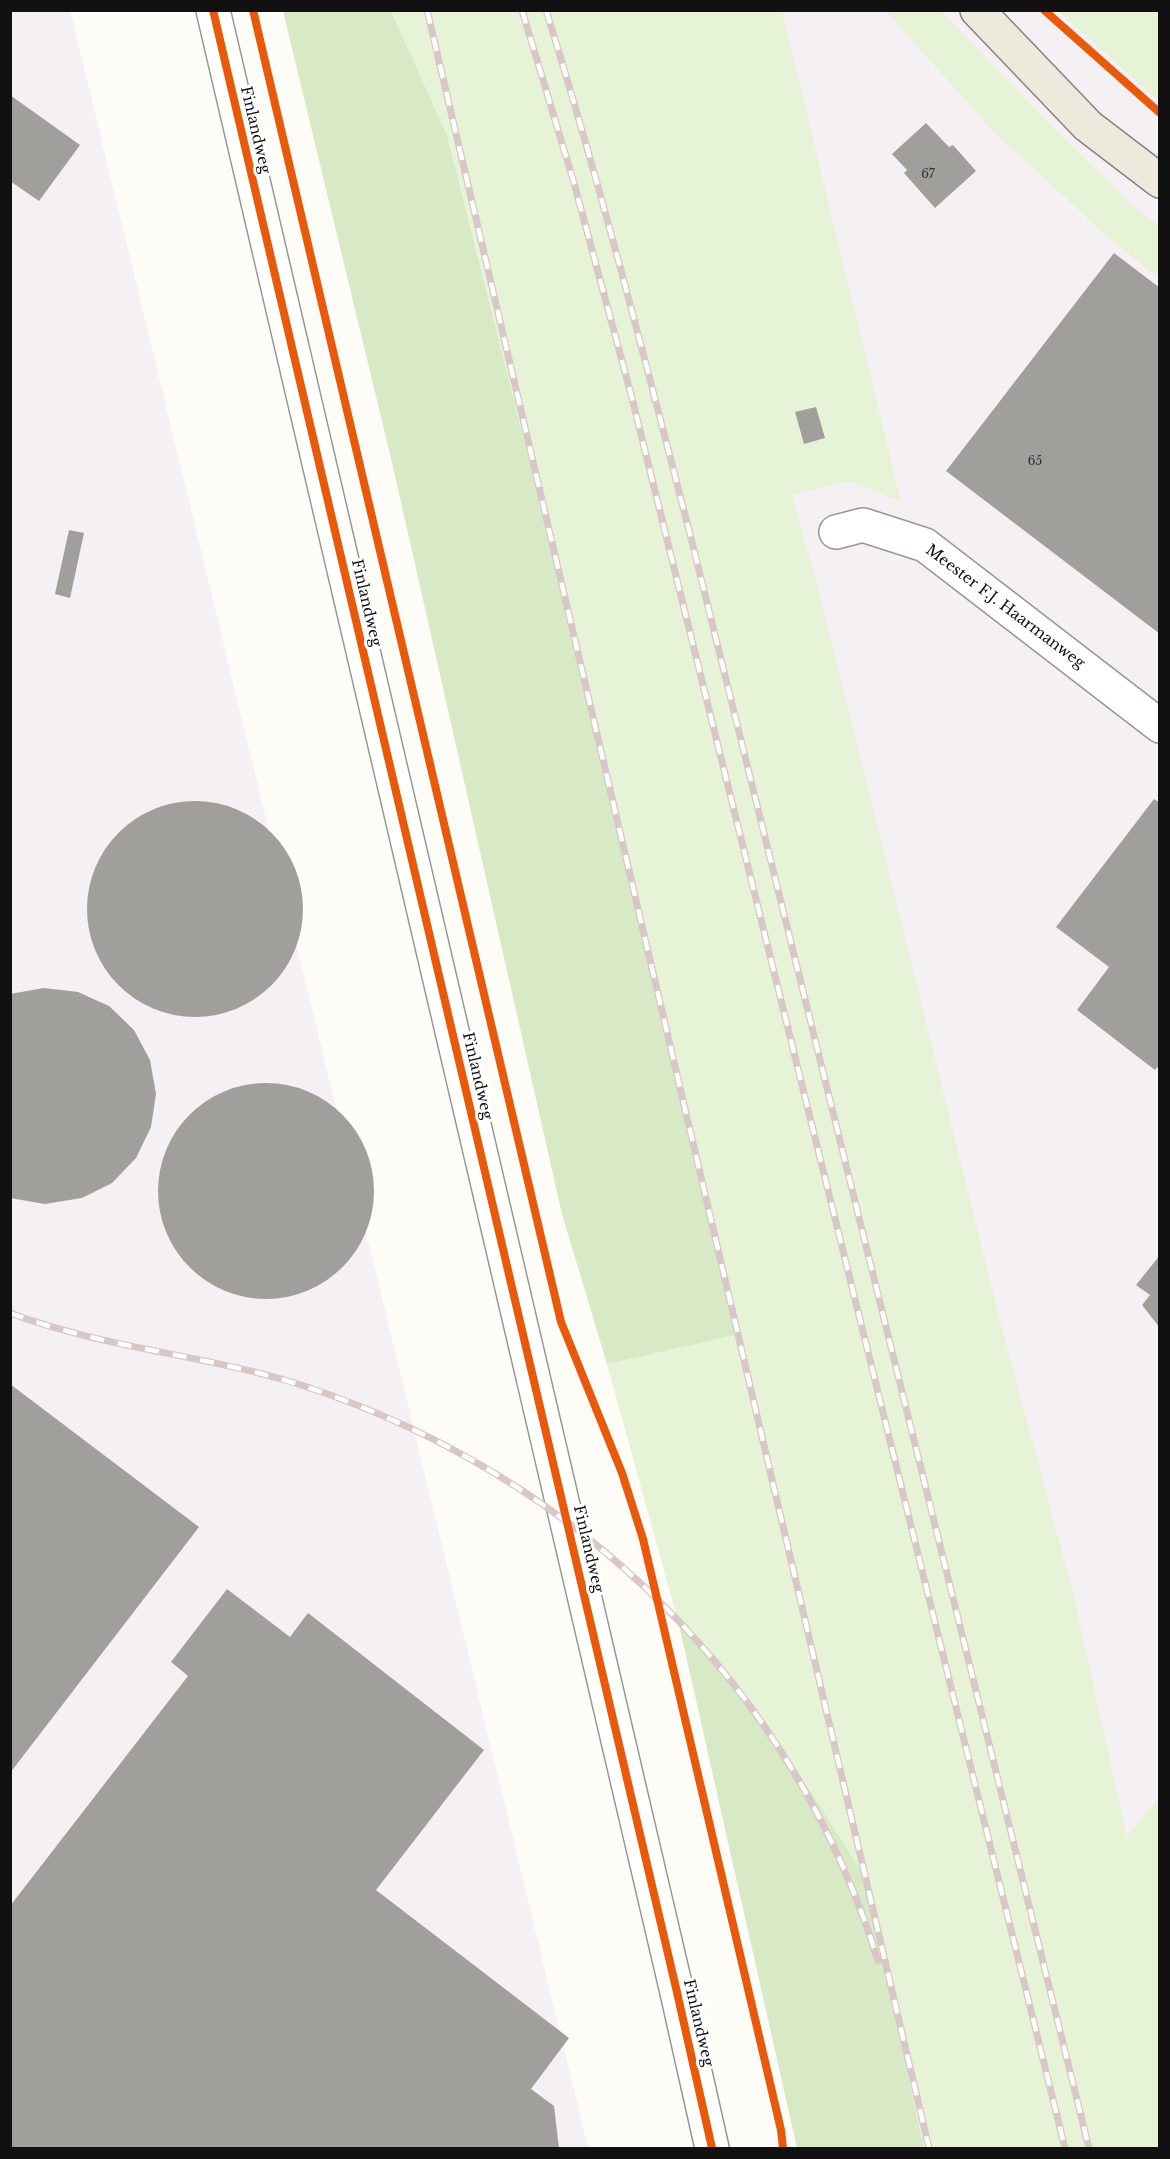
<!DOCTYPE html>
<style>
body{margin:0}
#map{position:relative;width:1170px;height:2159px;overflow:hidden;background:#fdfcf7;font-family:"Libre Baskerville",serif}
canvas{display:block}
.frame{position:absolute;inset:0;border:12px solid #111;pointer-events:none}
</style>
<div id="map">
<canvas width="1170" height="2159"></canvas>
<div class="frame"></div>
</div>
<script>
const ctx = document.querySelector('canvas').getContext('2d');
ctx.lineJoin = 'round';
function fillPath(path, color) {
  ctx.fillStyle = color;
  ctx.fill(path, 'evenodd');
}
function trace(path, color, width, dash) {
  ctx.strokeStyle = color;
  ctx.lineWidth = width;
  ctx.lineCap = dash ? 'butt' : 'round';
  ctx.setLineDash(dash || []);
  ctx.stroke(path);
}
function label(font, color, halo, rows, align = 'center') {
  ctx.font = font + ' "Libre Baskerville",serif';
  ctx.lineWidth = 6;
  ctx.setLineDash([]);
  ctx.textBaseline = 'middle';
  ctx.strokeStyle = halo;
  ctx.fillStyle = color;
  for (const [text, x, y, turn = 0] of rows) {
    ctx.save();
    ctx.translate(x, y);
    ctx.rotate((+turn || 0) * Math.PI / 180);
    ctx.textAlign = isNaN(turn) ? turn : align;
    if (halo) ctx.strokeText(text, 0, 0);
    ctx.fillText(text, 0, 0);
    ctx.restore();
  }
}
fillPath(new Path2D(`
 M70 10 588 2148H11L10 11Z
 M673 11H1159V1981L787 496Z`), '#f5f0f3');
fillPath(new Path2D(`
 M391 11H782L901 502 850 481 792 495 820 596 1000 1321 1073 1593 1127 1837 1159 1798V2148H924L865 1877 703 1644 679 1625 607 1364 739 1333 618 811 447 135Z
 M886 11H941L1043 117 1133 206 1159 226V278L1117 245 994 132Z
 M1058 11H1159V101Z`), '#e7f3d7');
fillPath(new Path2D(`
 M283 11H391L447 135 618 811 739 1334 607 1364 562 1214 393 467Z
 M679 1625 703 1644 763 1718 865 1877 924 2148H797Z`), '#d8eac5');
fillPath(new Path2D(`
 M10 95 80 145 39 201 10 181Z
 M926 123 949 147 953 145 976 171 935 208 904 173 907 170 892 154Z
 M1114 253 1160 288V634L946 471Z
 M816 407 825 438 804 444 795 412Z
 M69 530 84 533 70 598 55 594Z
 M1154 799 1160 803V1064L1155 1070 1077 1010 1109 967 1056 927Z
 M87 909a108 108 0 1 1 216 0a108 108 0 1 1-216 0Z
 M44 988 78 992 109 1006 134 1030 150 1060 156 1094 151 1127 136 1158 112 1183 82 1198 45 1204 10 1198V994Z
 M158 1191a108 108 0 1 1 216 0a108 108 0 1 1-216 0Z
 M1160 1255V1328L1142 1305 1150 1295 1136 1285Z
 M10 1384 199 1527 10 1773Z
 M227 1589 290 1637 308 1613 484 1750 376 1890 569 2038 531 2089 554 2106 559 2148H10V1906L188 1676 171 1662Z`), '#a19f9c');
const minor = new Path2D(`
 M213 10 676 1988 712 2148
 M836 532 863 525 925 545 1160 726`);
const major = new Path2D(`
 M977 10 1088 126 1160 181`);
trace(minor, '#979795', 36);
trace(major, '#858482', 36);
trace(minor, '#fffffe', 33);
trace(major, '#ede9dc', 33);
const rail = new Path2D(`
 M427 10 929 2148
 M522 10 574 183 632 398 1065 2148
 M546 10C601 187 647 367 693 546L1089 2148
 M10 1313C106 1349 210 1355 307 1387 577 1476 794 1686 878 1961`);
trace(rail, '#d9c6c7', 7);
trace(rail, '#fff', 4.5, [14]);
trace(new Path2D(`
 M213 10 676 1988 712 2148
 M253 10 561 1322 622 1473 643 1539 781 2130 783 2148
 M1044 10 1160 113`), '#e8590c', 8);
label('12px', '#353434', null, [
 ["67",928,175],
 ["65",1035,462]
]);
label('15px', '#111', '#fff', [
 ["Finlandweg",255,130,77],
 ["Finlandweg",366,603,77],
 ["Meester F.J. Haarmanweg",1005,607,37],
 ["Finlandweg",477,1076,77],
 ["Finlandweg",588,1549,77],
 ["Finlandweg",698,2023,77]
]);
</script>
